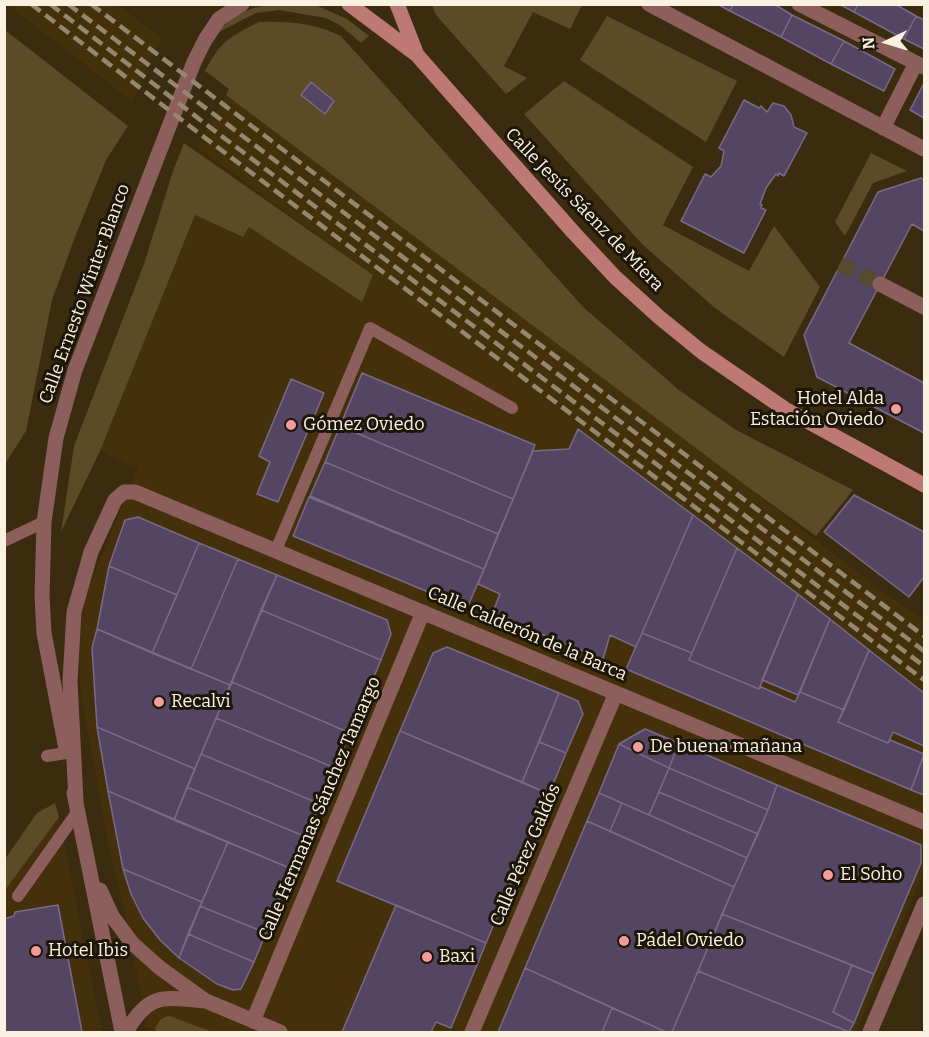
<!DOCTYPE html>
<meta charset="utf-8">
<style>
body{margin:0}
#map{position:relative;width:929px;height:1037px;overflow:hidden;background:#3b2c0f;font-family:Bitter,serif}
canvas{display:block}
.frame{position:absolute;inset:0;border:6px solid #fbf1e1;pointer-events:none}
.north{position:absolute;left:857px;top:12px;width:60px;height:60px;-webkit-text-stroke:4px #1c1609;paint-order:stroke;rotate:266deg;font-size:16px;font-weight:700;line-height:24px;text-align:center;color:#fbf1e1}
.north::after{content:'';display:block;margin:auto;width:21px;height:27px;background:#fbf1e1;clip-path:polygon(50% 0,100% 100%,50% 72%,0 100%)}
</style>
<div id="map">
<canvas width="929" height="1037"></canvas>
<div class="frame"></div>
<div class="north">N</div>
</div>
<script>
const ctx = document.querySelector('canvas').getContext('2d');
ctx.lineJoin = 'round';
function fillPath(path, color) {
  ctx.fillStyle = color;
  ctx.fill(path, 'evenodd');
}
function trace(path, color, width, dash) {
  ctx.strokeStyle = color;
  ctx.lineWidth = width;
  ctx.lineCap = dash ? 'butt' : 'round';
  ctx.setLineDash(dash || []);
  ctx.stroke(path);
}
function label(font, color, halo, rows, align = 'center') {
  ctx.font = font + ' Bitter,serif';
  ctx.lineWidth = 6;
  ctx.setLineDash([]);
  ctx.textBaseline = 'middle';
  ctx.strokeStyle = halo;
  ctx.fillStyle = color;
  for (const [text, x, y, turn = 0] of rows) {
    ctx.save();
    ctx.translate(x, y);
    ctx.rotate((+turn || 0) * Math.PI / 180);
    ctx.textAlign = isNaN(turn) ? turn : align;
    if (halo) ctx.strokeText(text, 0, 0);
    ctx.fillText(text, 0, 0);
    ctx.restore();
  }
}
fillPath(new Path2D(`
 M8 5H118L161 38 132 101Z
 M226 95 745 485 883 592 924 620V691L896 671 924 693V871L856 1032H148L127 922 110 852 80 687 79 639 85 600 98 564 138 468 100 451 195 215 243 237 249 226 361 302 373 276 197 147Z
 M59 817 102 1032H5L4 890Z`), '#44310b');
fillPath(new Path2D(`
 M313 4 347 19 369 36 361 43 340 25 326 18 279 10 256 13 217 33C246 0 272 5 313 4Z
 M432 5V4L582 5 570 29 533 12 504 66 527 78 506 94 436 15Z
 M607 16 737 81 706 142 580 60Z
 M259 22C289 21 314 23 341 36L583 307 679 390 736 430 853 490 816 536 745 485 226 95 229 89 205 71C221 41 229 37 259 22Z
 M5 30 128 126 106 160 75 237 52 300 26 431 5 464Z
 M564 81 693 167 663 225 749 271 774 226 820 287 784 357 715 308 644 246 524 114Z
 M184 143 373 275 362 302 249 227 243 237 195 215 100 451 61 532 74 446 144 264 173 171Z
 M871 153 907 171 873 183 845 236 835 222Z
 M55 803 59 817 5 890V859L37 813Z
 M170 1016 175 1018 213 1032H155C156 1023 161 1017 170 1016Z`), '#5d4a27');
const building = new Path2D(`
 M717 4H733L730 11Z
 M733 4H774L792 15 781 37 730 11Z
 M839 4H858L854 12Z
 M858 4H895L916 16 904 39 854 12Z
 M792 15 844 41 831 64 781 37Z
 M916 16 924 20V49L904 39Z
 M844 41 895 69 884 91 831 64Z
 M311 82 334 101 325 114 301 95Z
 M923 85 924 86V118L910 110Z
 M744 100 759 108 761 106 767 112 773 103 784 106 791 115 794 127 807 133 784 176 779 173 778 176 776 174 766 188 760 204 762 205 761 208 766 210 744 253 681 221 705 174 711 177 721 166 724 151 719 148Z
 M921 178 924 180V231L912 224 849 343 924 383V433L817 377 804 335 878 192Z
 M362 373 535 445 513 499 340 426Z
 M291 379 324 393 278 502 257 494 270 462 259 456Z
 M340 426 513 499 498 534 325 462Z
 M578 429 693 515 636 647 610 635 603 659 492 614 500 594 478 584 533 451 569 449Z
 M325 462 498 534 484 569 310 496Z
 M854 495 924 532V577L909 597 824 532Z
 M309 497 484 569 467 608 293 536Z
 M693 515 737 548 692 653 642 633Z
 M138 517 199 543 177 595 109 566 125 520Z
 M199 543 238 559 191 669 152 653Z
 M737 548 798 594 759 689 689 660Z
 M238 559 277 575 230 685 191 669Z
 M109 566 177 595 152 653 97 629Z
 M277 575 387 620 391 634 381 660 261 610Z
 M798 594 830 619 798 695 762 680Z
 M261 610 381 660 350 733 232 682Z
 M830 619 869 650 844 710 800 692Z
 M97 629 230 685 195 769 97 727 92 648Z
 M642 633 692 653 689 660 759 689 761 687 795 702 800 692 844 710 838 722 888 743 890 740 924 754 911 790 626 669Z
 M447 647 559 693 522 782 400 731 433 653Z
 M869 650 924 693V746L893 732 888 743 838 722Z
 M232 682 350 733 335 768 216 718Z
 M559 693 578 701 583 714 566 753 539 742Z
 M216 718 335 768 320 804 201 754Z
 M97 727 195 769 174 820 108 791Z
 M645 729 679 743 669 768 619 744Z
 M400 731 549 794 486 943 337 881Z
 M539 742 566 753 549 794 522 782Z
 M679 743 777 785 768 810 669 768Z
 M619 744 669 768 649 815 599 793Z
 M201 754 320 804 306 837 187 787Z
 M924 755V795L911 790Z
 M669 768 768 810 758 834 659 792Z
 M777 785 921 845V863L874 974 722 914 768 810Z
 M187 787 306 837 292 869 174 820Z
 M108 791 228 842 202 902 123 869Z
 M659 792 758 834 747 858 649 815Z
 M599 793 622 803 610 831 587 821Z
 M622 803 747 858 734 887 610 831Z
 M587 821 734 887 672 1032H666L525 968Z
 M228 842 292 869 266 933 200 906Z
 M123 869 202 902 179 958 160 940 143 918 131 894Z
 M58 905 82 1032H4V919L14 916 15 912Z
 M396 905 486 943 451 1028 436 1022 431 1032H342Z
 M200 906 266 933 254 962 188 934Z
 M722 914 852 965 833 1012 854 1023 849 1032 698 971Z
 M188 934 254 962 241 989 233 990 217 984 179 958Z
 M852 965 874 974 854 1023 833 1012Z
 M525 968 612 1008 602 1032H498Z
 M698 971 849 1032H672Z
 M612 1008 666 1032H602Z`);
fillPath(building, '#544662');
trace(building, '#7a6a88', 1.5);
trace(new Path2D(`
 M840 264 880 284`), '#584a2e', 15, [15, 8]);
trace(new Path2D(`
 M4 541 44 522
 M276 550 370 328 512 408
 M47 756 66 753
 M18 896 78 811`), '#8c5f5c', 12);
trace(new Path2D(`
 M649 4 924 149
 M799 4 924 67
 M883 128 916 63
 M880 284 924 307
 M66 749 44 633 42 596 44 522 56 438 75 370 194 62 205 40 219 19 242 4
 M74 793 122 1032
 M76 801 70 681 74 612 91 552 115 500 124 492H135L924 822
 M100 890 112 916 132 943 160 968 206 1001 280 1032
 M253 1021 423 612
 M126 1032C150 991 164 998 206 1001
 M472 1032 616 693
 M870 1032 924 904`), '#8c5f5c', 15);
trace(new Path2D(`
 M349 4 417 55 574 233 615 277 659 317 702 352 785 409 924 485
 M397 4 417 55`), '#bf7975', 15);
trace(new Path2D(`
 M31 4 200 134 924 680
 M50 4 207 125 924 666
 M68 4 924 651
 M91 4 924 636`), '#948770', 4.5, [12, 6]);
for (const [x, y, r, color] of [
 [896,409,6,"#f59b9c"],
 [291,425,6,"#f59b9c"],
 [159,702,6,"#f59b9c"],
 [638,747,6,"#f59b9c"],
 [828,875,6,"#f59b9c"],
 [624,941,6,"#f59b9c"],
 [36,951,6,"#f59b9c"],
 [427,957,6,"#f59b9c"]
]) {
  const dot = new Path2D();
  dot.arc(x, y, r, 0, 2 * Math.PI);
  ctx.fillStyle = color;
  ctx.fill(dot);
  trace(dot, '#1c1609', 2);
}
label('18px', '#fbf1e1', '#1c1609', [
 ["Calle Jesús Sáenz de Miera",584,210,46],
 ["Calle Ernesto Winter Blanco",85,294,-70],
 ["Calle Calderón de la Barca",527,634,23],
 ["Calle Hermanas Sánchez Tamargo",320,809,-67],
 ["Calle Pérez Galdós",526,855,-67]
]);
label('18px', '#fbf1e1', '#1c1609', [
 ["Hotel Alda",884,399,"right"],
 ["Estación Oviedo",884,420,"right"],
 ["Gómez Oviedo",303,425],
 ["Recalvi",171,702],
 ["De buena mañana",650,747],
 ["El Soho",840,875],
 ["Pádel Oviedo",636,941],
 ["Hotel Ibis",48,951],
 ["Baxi",439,957]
], 'left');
</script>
